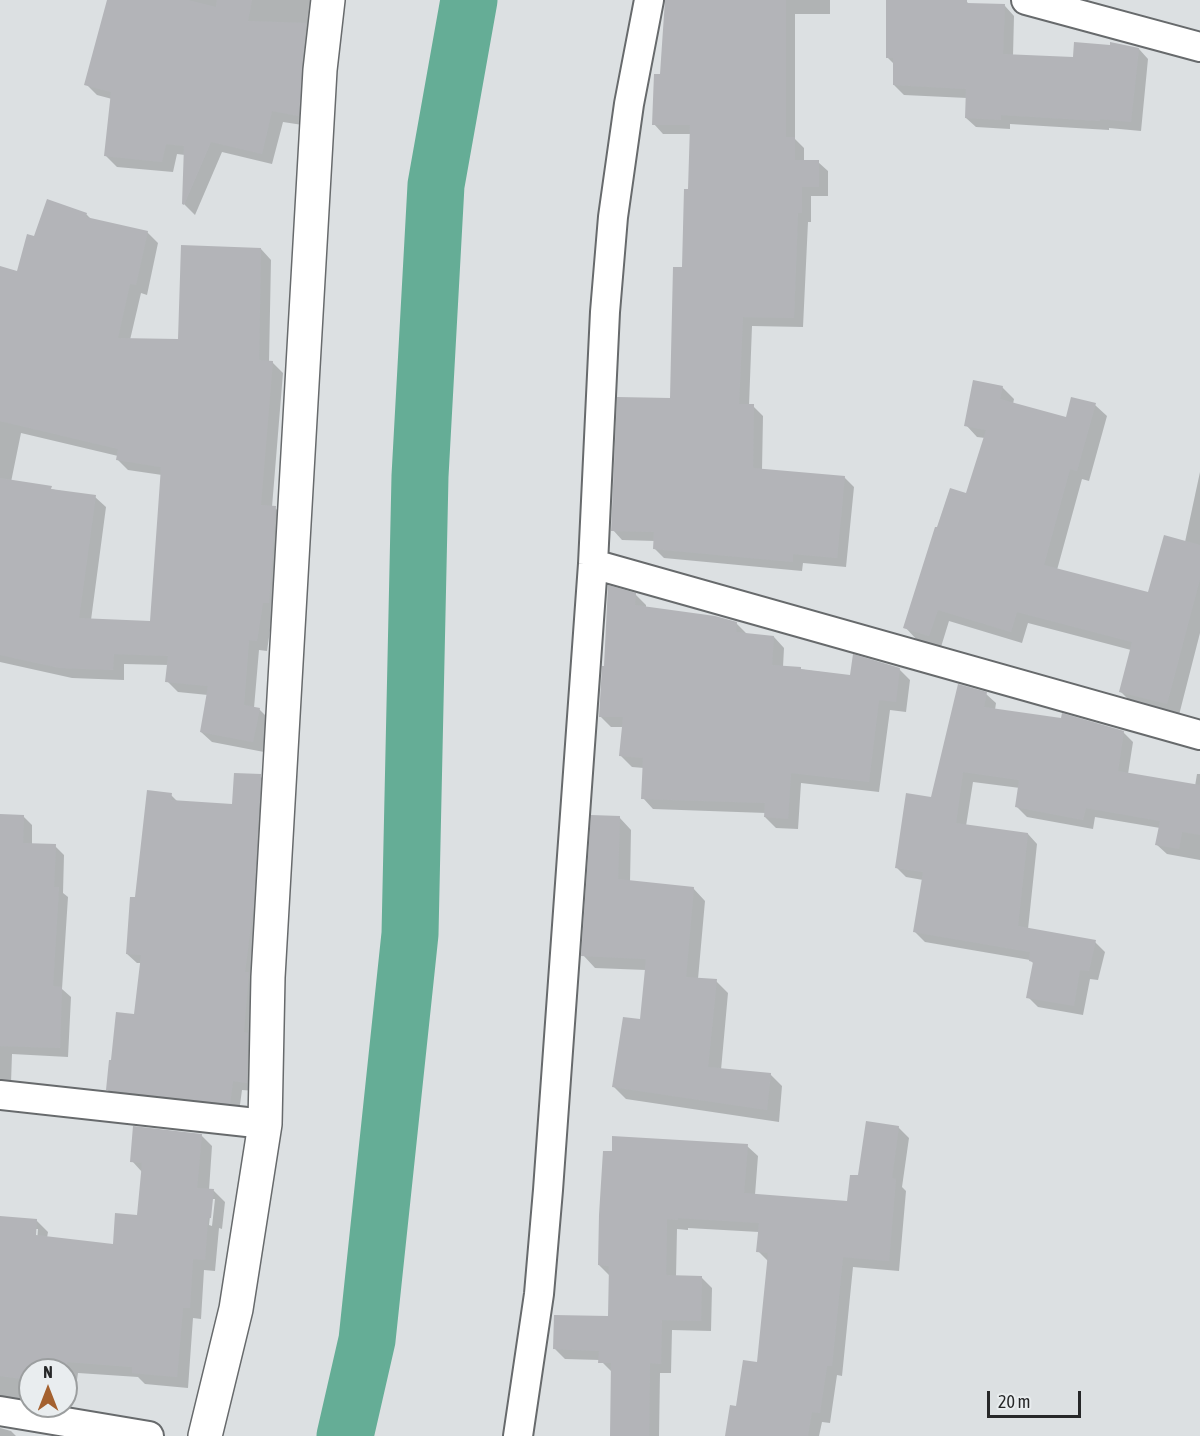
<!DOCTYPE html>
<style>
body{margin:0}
#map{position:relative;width:1200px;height:1436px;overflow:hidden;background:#dce0e2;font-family:"Asap Condensed",sans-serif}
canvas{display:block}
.north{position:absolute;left:18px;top:1358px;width:60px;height:60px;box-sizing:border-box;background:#e9edef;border:2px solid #9b9e9f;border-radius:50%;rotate:0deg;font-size:16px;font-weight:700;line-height:24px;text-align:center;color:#262728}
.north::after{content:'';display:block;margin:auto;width:21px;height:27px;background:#a4612f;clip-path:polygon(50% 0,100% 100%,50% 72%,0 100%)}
.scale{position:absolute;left:987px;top:1391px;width:94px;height:27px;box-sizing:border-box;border:3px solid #262728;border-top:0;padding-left:8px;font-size:18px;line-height:21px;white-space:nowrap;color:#262728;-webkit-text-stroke:4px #e9edef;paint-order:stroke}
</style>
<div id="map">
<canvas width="1200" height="1436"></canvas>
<div class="north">N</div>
<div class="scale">20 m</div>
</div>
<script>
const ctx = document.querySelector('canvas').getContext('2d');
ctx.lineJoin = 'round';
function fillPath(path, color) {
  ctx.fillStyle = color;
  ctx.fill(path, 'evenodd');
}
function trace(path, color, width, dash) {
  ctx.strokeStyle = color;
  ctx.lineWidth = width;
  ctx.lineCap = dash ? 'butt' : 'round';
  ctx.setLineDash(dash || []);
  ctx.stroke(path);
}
fillPath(new Path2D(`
 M108 0H324L309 126 283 122 272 164 222 152 195 215 184 204 185 155 177 154 173 172 117 167 106 156 112 99 97 95 86 84Z
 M666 0H830V14H795V139L804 148V161L818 162 828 171V196H811V222H808L803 327 752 326 749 406H753L763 416 762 470 844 477 854 487 846 567 803 563 802 571 664 558 654 548 655 541 622 540 613 530 671 400 690 190 692 134H663L654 124 661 76Z
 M888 0 967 2 970 5 1005 6 1014 16 1013 56 1075 58 1139 49 1148 59 1141 131 1109 128V130L1010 124V129L976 127 966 118 967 98 904 95 894 85V64L887 57Z
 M48 201 87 215 92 220 147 232 158 243 147 295 141 293 130 340H179L261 249 271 260 269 362H272L283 373 272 507 275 508 286 518 267 651 259 650 254 708 259 709 270 720 264 752 212 742 201 732 208 695 178 692 167 681 169 665 124 664V680L72 678 0 662V285L18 273 35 237ZM21 433 118 456V460L128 470 162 475 151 622 91 620 106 507 95 497 11 482Z
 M1002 387 1014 399 1013 404 1067 418 1095 405 1107 416 1089 481 1082 479 1057 570 1150 594 1185 542 1200 472V633L1179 715 1132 703 1120 691 1131 650 1028 623 1022 643 949 621 941 647 916 639 905 627 967 495 985 438 977 437 966 425Z
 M635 594 646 605V608L736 623 748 635 774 637 784 648 783 667 851 676 899 669 910 680 906 712 890 710 879 792 801 783 798 829 776 828 765 817 766 813 653 809 643 798 644 768 632 767 621 756 624 727H611L600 716Z
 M986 694 996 703 995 710 1123 732 1133 742 1128 774 1195 786 1197 774H1200V860L1167 854 1157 845 1160 828 1095 817 1093 829 1027 817 1017 807 1020 788 973 782 966 826 1028 834 1037 844 1028 929 1095 942 1105 952 1098 980 1090 979 1083 1015 1038 1007 1028 997 1034 964 1030 960 925 942 915 932 923 880 906 877 897 868Z
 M260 776 269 785 256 1091 242 1090 239 1112 116 1099 107 1089 136 1016 142 963H137L127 954 136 899 171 795 178 802 234 806Z
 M0 816H23L32 825V845L55 846 64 855 63 893 68 897 62 989 71 997 68 1057 12 1054 11 1083H0Z
 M619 817 631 830 630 882 693 888 705 901 698 979 716 981 728 993 721 1070 770 1074 782 1086 779 1122 626 1099 614 1087 642 1021 646 970 595 968 583 955Z
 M898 1127 909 1138 902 1187 906 1191 899 1271 853 1267 842 1376 837 1375 830 1423 822 1422 819 1436H727L737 1408 758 1364 769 1262 758 1251 759 1232 688 1228V1230L677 1229 676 1277 702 1278 712 1288 711 1331 672 1330 671 1373H660L659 1436H611L612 1372 600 1360 565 1359 555 1349 609 1318 610 1276 599 1265 747 1146 758 1156 755 1195 849 1203 860 1177Z
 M201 1135 212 1146 209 1190 214 1191 225 1202 222 1229 219 1228 215 1271 204 1270 201 1319 193 1318 188 1388 145 1384 138 1377 78 1373 75 1394 66 1393V1370H30L28 1408 0 1411V1218L36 1220 48 1232 47 1238 114 1246 138 1216 142 1172 132 1161ZM212 1199H215L212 1226 209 1225ZM35 1229H38L37 1243Z
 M0 1428 11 1431 16 1436H0Z`), '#0003');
trace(new Path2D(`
 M345 1436 367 1340 410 934 420 476 436 185 469 0`), '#65ad96', 57);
fillPath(new Path2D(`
 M107 0H188L216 7 217 0H252L248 21 306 23 299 116 272 111 262 154 211 142 184 205 182 204 184 146 166 144 162 162 104 156 111 92 84 85Z
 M665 0H786V137H795V160H819V187H802V213H798L794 318 743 317 739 404H754L753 468 845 476 837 558 793 554V562L653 549 654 532 611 531 617 397 670 398 673 267H682L684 189H688L690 125H652L654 74H660Z
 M886 0H967V3L1005 4 1003 54 1073 57 1074 42 1110 45V42L1139 48 1131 122 1100 119V121L1001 115V120L965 118 966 89 893 85V58H886Z
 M47 199 87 213 86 217 148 231 136 285 130 284 118 338 178 339 181 245 261 248 259 360 273 361 261 505 276 506 269 603H263L257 641 249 640 244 705 260 708 253 742 200 732 208 686 165 682 168 656 114 654 113 670 60 668 0 655V478L52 486 51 489 96 495 79 618 150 621 161 467 116 460 118 449 0 421V266L17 271 27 234 34 236Z
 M973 380 1003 386 1000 399 1066 417 1071 397 1096 403 1077 471 1070 469 1044 565 1148 592 1164 535 1200 545V579L1167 704 1119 692 1132 642 1017 612 1011 632 938 610 929 636 903 628 935 527H937L950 488 966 493 986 430 964 426Z
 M608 585 636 593 635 605 715 616 737 622 736 632 774 636 772 665 801 667V669L850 675 853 654 900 668 896 702 879 700 869 782 791 773 788 819 764 817 765 803 641 799 643 758 619 756 623 717H599L602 666H604Z
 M958 684 987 692 984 707 1061 718 1062 713 1124 731 1118 771 1200 785V835L1182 832 1179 849 1155 845 1160 821 1086 808 1083 820 1015 807 1019 780 963 772 956 823 1028 833 1018 926 1096 940 1089 971 1080 970 1074 1006 1026 998 1033 962 1029 961 1030 952 913 932 923 872 895 868 906 793 931 797Z
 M234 773 261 774 254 902 245 972H249L244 1032 248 1033 247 1083 233 1081 230 1104 106 1090 109 1060H111L116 1012 134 1014 141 955 126 954 130 897H135L147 790 172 793 171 800 232 804Z
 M0 814 24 815 23 843 56 844 54 887H59L53 986 62 987 60 1048 0 1046Z
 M591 815 620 816 618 879 694 887 686 977 717 979 708 1067 771 1073 767 1110 612 1087 623 1017 640 1019 646 959 581 956Z
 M866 1121 899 1126 892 1178 896 1179 889 1261 843 1257 832 1366H827L820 1413 812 1412 808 1436H725L730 1405 736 1406 743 1360 757 1362 768 1253 756 1252 759 1223 678 1218V1220L667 1219 666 1275 702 1276 701 1321 662 1320 661 1364 650 1363 649 1436H610L611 1363H598L599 1351 553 1349 554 1315 608 1316 609 1266 598 1265 599 1215 603 1151H612V1136L748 1144 744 1193 847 1201 850 1175H858Z
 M133 1126 202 1134 197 1188 214 1189 211 1218H208L205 1260 193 1259 190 1308H183L177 1377 132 1373V1367L67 1362 66 1370H30V1380L0 1376V1216L37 1219 36 1235 113 1244 115 1213 137 1215 142 1163 130 1162Z`), '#b3b4b8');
const minor = new Path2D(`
 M1026 0 1200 47
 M593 564 1200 735
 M0 1095 265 1124
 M0 1411 149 1436
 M518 1436 539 1294 548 1190 593 564 605 312 613 217 629 104 649 0`);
const tertiary = new Path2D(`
 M205 1436 236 1309 265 1124 268 977 320 70 328 0`);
trace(minor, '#676a6c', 32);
trace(tertiary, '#676a6c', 36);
trace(minor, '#fff', 28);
trace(tertiary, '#fff', 33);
</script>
